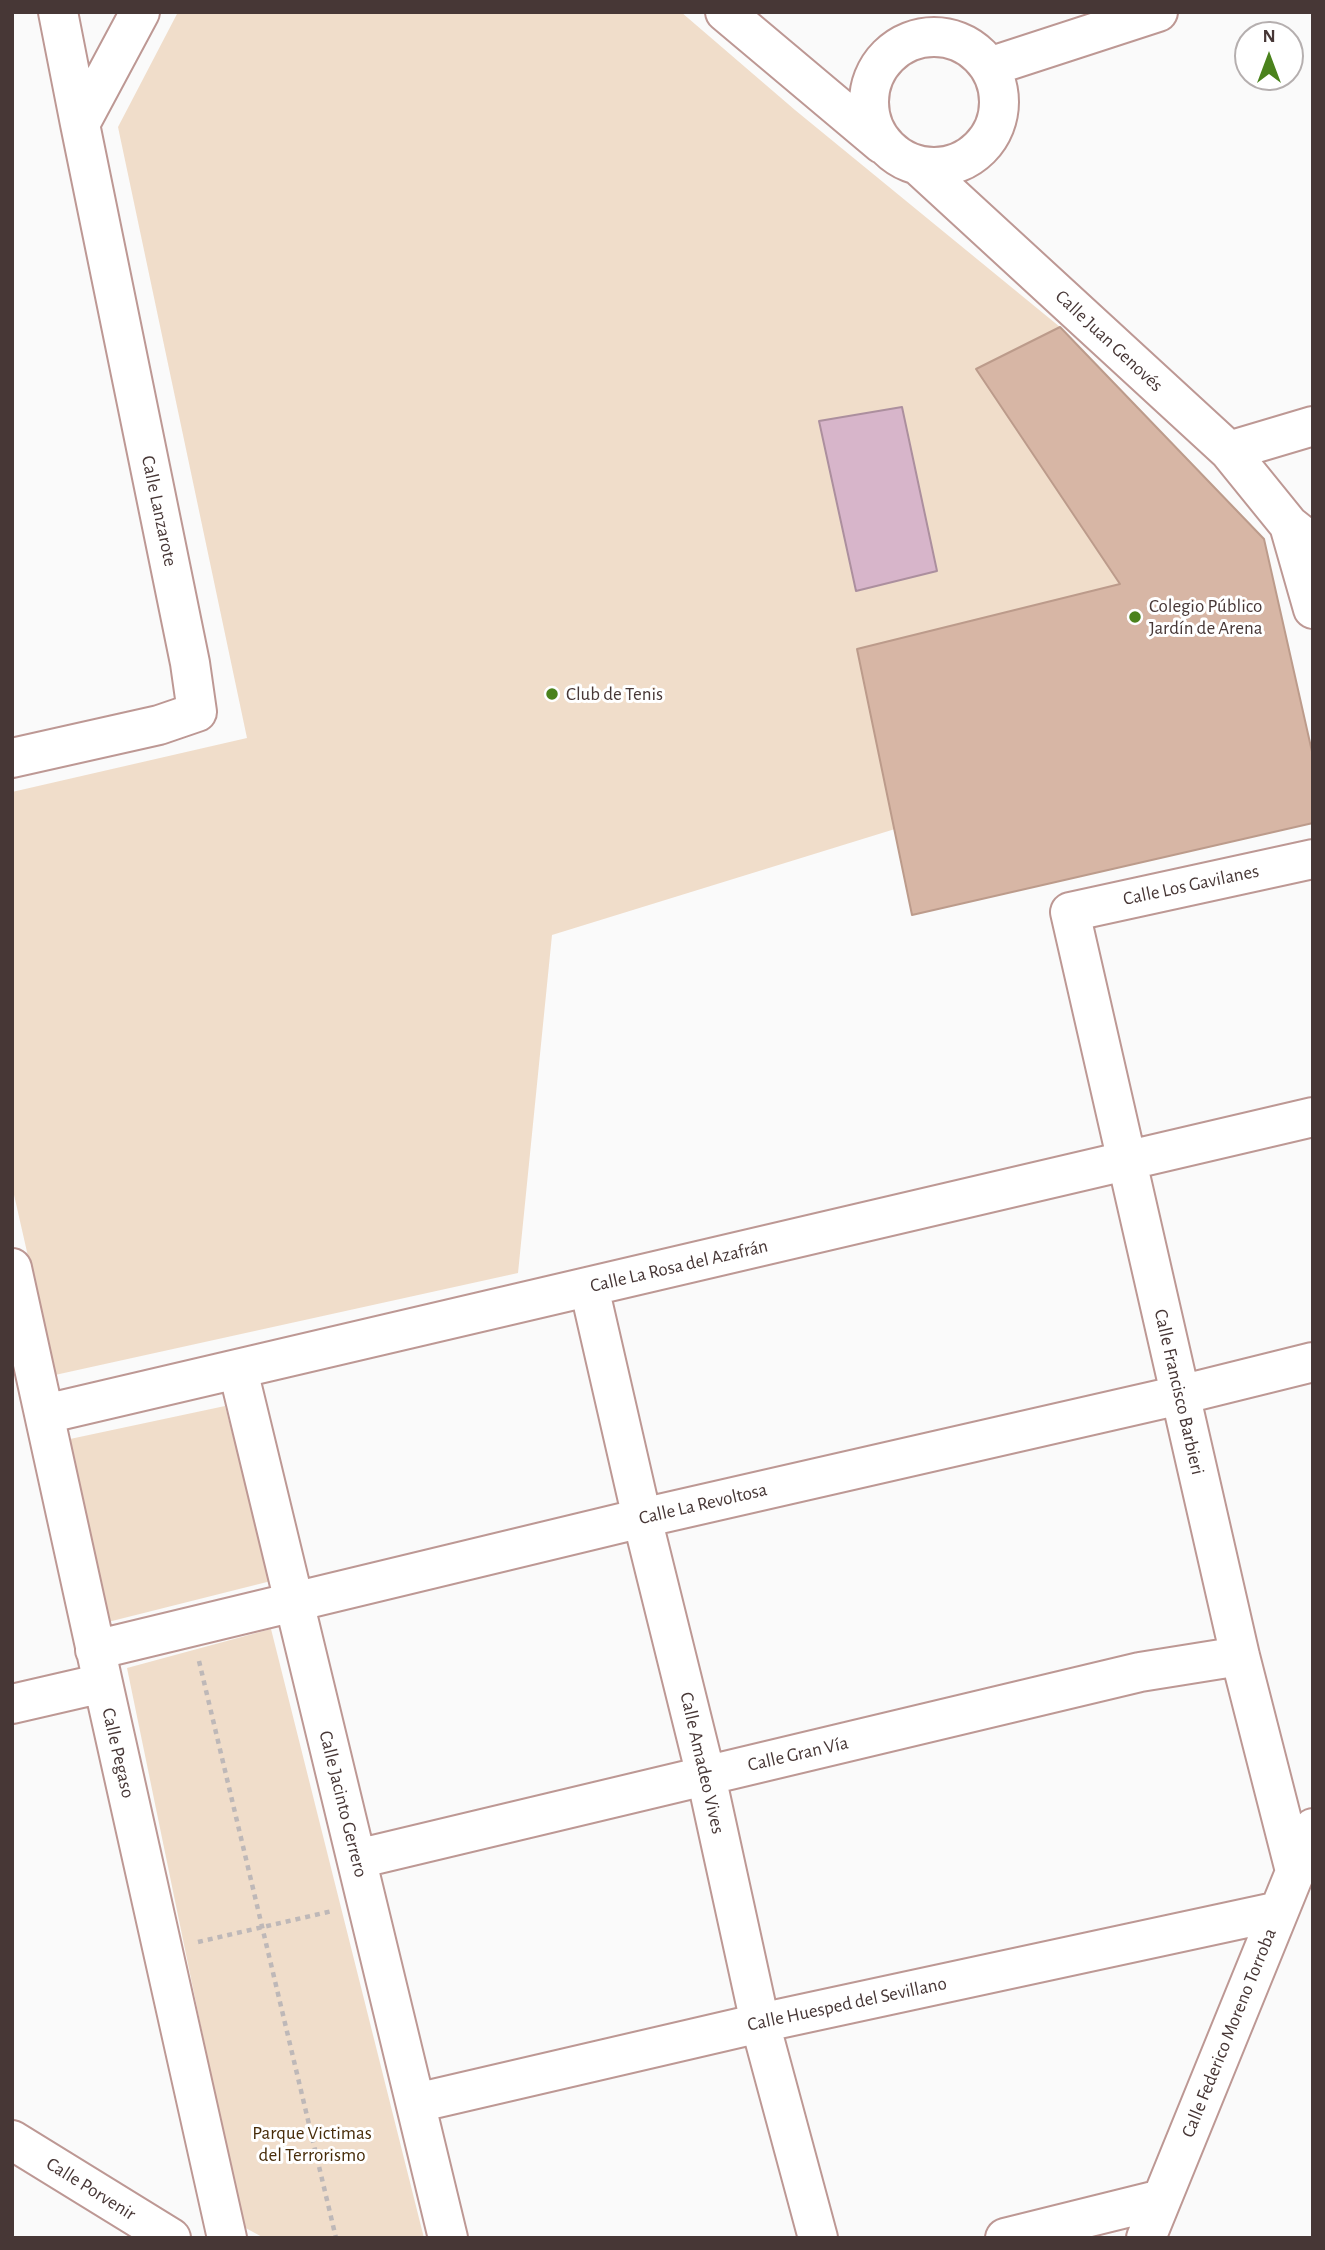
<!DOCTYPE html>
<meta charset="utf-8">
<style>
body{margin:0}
#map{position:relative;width:1325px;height:2250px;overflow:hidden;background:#fafafa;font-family:"Alegreya Sans",sans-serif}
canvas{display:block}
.frame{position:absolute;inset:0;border:14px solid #473736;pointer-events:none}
.north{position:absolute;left:1234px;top:21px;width:70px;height:70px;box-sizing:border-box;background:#fff;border:2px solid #b5afaf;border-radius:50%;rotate:0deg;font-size:19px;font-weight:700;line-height:28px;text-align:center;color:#473736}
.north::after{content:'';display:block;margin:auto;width:24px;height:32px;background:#4a821c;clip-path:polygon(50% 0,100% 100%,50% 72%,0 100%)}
</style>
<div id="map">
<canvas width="1325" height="2250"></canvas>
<div class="frame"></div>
<div class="north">N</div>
</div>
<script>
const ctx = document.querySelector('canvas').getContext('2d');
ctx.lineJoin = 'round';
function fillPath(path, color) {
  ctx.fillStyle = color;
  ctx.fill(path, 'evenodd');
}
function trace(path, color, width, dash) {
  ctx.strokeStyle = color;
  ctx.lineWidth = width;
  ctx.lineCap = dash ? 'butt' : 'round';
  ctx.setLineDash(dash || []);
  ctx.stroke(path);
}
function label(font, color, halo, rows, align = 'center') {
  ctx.font = font + ' "Alegreya Sans",sans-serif';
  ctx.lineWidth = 6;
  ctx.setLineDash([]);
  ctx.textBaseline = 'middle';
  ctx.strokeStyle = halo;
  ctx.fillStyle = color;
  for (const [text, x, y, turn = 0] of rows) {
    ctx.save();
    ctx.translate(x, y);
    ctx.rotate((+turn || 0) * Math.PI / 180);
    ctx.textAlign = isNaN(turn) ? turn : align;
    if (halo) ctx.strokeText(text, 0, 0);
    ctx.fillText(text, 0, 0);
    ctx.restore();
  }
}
fillPath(new Path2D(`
 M178 12H681L795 110 1060 327 977 369 1120 584 895 829 552 935 518 1273 55 1375 12 1186V792L247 738 118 127Z
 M225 1406 271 1581 108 1622 70 1439Z
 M271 1629 424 2238H264L242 2226 127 1668Z`), '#f0ddca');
const water = new Path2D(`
 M902 407 937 571 856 591 819 421Z`);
fillPath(water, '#d7b5ca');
trace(water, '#ac8f9e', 2);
const building = new Path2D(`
 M1060 327 1264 539 1313 756V823L912 915 857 649 1120 584 976 369Z`);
fillPath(building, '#d7b6a5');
trace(building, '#bc9b8b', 2);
const street = new Path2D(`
 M58 12 80 124
 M725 12 882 144
 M869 102a65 65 0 1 1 130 0a65 65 0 1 1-130 0Z
 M989 67 1158 12
 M919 166 1229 451 1289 525 1313 544
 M1229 451 1313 426
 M1289 525 1313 609
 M12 758 159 725 197 712 190 663 80 124 140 12
 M12 1268 103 1683 227 2238
 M589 1287 642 1518 706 1776 760 2023 818 2238
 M238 1370 448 2238
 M45 1414 1313 1117
 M95 1650 642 1518 1180 1395 1313 1362
 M12 1704 103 1683
 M357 1859 1140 1672 1240 1656
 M1295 1871 1240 1656 1070 912 1313 859
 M416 2103 760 2023 1279 1911
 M12 2140 171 2238
 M1005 2238 1162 2199
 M1146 2238 1313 1828`);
trace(street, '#bd9894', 42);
trace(new Path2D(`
 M199 1661 336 2238
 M198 1942 332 1911`), '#beb8b8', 4.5, [5, 5]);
trace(street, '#fff', 38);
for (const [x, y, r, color] of [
 [1135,617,7,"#4a821c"],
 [552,694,7,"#4a821c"]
]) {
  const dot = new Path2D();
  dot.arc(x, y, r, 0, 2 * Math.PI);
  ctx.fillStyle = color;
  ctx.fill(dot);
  trace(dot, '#fff', 2.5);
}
label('19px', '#473736', '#fff', [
 ["Calle Juan Genovés",1109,341,43],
 ["Calle Lanzarote",159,511,78],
 ["Calle Los Gavilanes",1191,885,-12],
 ["Calle La Rosa del Azafrán",679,1266,-13],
 ["Calle Francisco Barbieri",1179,1392,77],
 ["Calle La Revoltosa",703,1504,-13],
 ["Calle Pegaso",118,1753,77],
 ["Calle Gran Vía",798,1754,-13],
 ["Calle Amadeo Vives",702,1763,77],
 ["Calle Jacinto Gerrero",343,1804,76],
 ["Calle Huesped del Sevillano",847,2004,-12],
 ["Calle Federico Moreno Torroba",1229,2033,-68],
 ["Calle Porvenir",91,2189,32]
]);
label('19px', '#473736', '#fff', [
 ["Colegio Público",1149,606],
 ["Jardín de Arena",1149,628],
 ["Club de Tenis",566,694]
], 'left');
label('19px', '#472c09', '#fff', [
 ["Parque Victimas",312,2133],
 ["del Terrorismo",312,2155]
]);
</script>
